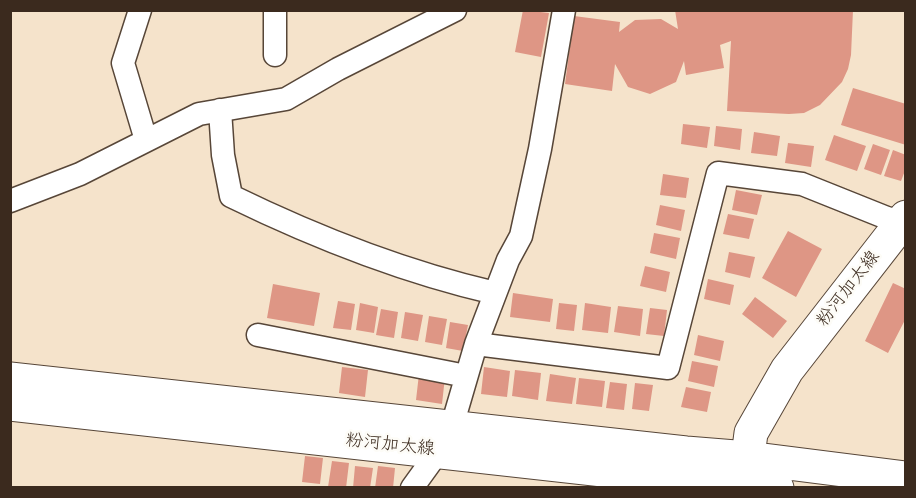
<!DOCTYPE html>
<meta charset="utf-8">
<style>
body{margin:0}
#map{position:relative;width:916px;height:498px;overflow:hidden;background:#f5e3cb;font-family:Dekko,sans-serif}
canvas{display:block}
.frame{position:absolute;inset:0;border:12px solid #3b2a1e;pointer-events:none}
</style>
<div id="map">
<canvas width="916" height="498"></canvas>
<div class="frame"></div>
</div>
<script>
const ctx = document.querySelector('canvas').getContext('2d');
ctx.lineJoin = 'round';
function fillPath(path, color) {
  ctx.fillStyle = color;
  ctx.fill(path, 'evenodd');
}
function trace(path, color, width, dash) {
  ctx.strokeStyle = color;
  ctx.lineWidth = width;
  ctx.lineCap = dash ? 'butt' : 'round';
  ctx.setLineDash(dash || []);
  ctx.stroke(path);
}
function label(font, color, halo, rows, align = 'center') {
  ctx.font = font + ' Dekko,"Klee One",sans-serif';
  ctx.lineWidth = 5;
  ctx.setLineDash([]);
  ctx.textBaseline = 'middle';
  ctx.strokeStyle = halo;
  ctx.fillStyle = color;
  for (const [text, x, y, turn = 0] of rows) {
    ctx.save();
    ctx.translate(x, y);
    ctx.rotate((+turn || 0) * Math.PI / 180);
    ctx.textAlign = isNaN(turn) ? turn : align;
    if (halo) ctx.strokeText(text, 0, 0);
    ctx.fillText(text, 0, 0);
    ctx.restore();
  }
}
fillPath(new Path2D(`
 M523 10 549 13 541 57 515 52Z
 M675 10H853L851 55 848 69 842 82 820 105 804 113 789 114 727 111 731 41 720 45 724 68 686 75 684 61 676 82 650 94 628 87 615 64 612 91 565 84 574 16 620 22 619 32 635 20 661 19 678 29Z
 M853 88 906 104V145L841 125Z
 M683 124 710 127 707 148 681 144Z
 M716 126 742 129 740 150 714 146Z
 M754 132 780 136 777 156 751 153Z
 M834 135 866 146 857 171 825 160Z
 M788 143 814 146 811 167 785 163Z
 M873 144 890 150 881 175 864 169Z
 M893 150 906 155V168L901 181 884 176Z
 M663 174 689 178 686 198 660 195Z
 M736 190 762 195 757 215 732 210Z
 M660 205 685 210 681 231 656 225Z
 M728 214 754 219 749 239 723 234Z
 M788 231 822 249 796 297 762 278Z
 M654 233 680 238 676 259 650 253Z
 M729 252 755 257 750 278 725 272Z
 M645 266 670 272 666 292 640 286Z
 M708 279 734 285 730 305 704 299Z
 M893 283 906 289V318L888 353 865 341Z
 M273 284 320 293 314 326 267 318Z
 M513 293 553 299 550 322 510 317Z
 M755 297 787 321 773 338 742 314Z
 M338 301 355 304 351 330 333 328Z
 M360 303 378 307 374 333 356 330Z
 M559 303 577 305 574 331 556 329Z
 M585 303 611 307 608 333 582 330Z
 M618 306 643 309 640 336 614 332Z
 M650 308 667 310 664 336 646 334Z
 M381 309 398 312 394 338 376 335Z
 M405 312 423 315 418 341 401 338Z
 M429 316 447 319 442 345 425 342Z
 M450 322 468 325 463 351 446 348Z
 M698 335 724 341 720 361 694 355Z
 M692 361 718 366 714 387 688 381Z
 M342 367 368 370 365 397 339 393Z
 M484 367 510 371 507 397 481 394Z
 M515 370 541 373 538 400 512 396Z
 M419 374 445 377 442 404 416 400Z
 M550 374 576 378 572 404 546 401Z
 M579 378 605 381 602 407 576 404Z
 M610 382 627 384 624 410 606 408Z
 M635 383 653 385 649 411 632 409Z
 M686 387 711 392 707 412 681 407Z
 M305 456 323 458 320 484 302 482Z
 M332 461 349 463 346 488 328 487Z
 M355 466 373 468 370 488H353Z
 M378 466 395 468 393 488H375Z`), '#de9685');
const street = new Path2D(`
 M140 10 123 63 146 140
 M275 55V10
 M220 110 223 155 231 196C315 237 404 272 495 293
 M10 201 80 174 199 114 286 99 338 69 455 10
 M258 335 466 376
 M476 344 668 368 718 173 802 184 887 218 902 222
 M412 488 438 452 452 426 476 344 508 260 521 236 540 149 564 10`);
const primary = new Path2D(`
 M10 379 686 453 748 458 906 478
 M10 404 684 479 777 488
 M745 480 751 433 787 370 906 217`);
trace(street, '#574638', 25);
trace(primary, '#574638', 35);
trace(street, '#fff', 22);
trace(primary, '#fff', 33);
label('18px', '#3b2a1e', '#fdfcf7', [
 ["粉河加太線",850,290,-52],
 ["粉河加太線",390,447,6]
]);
</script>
